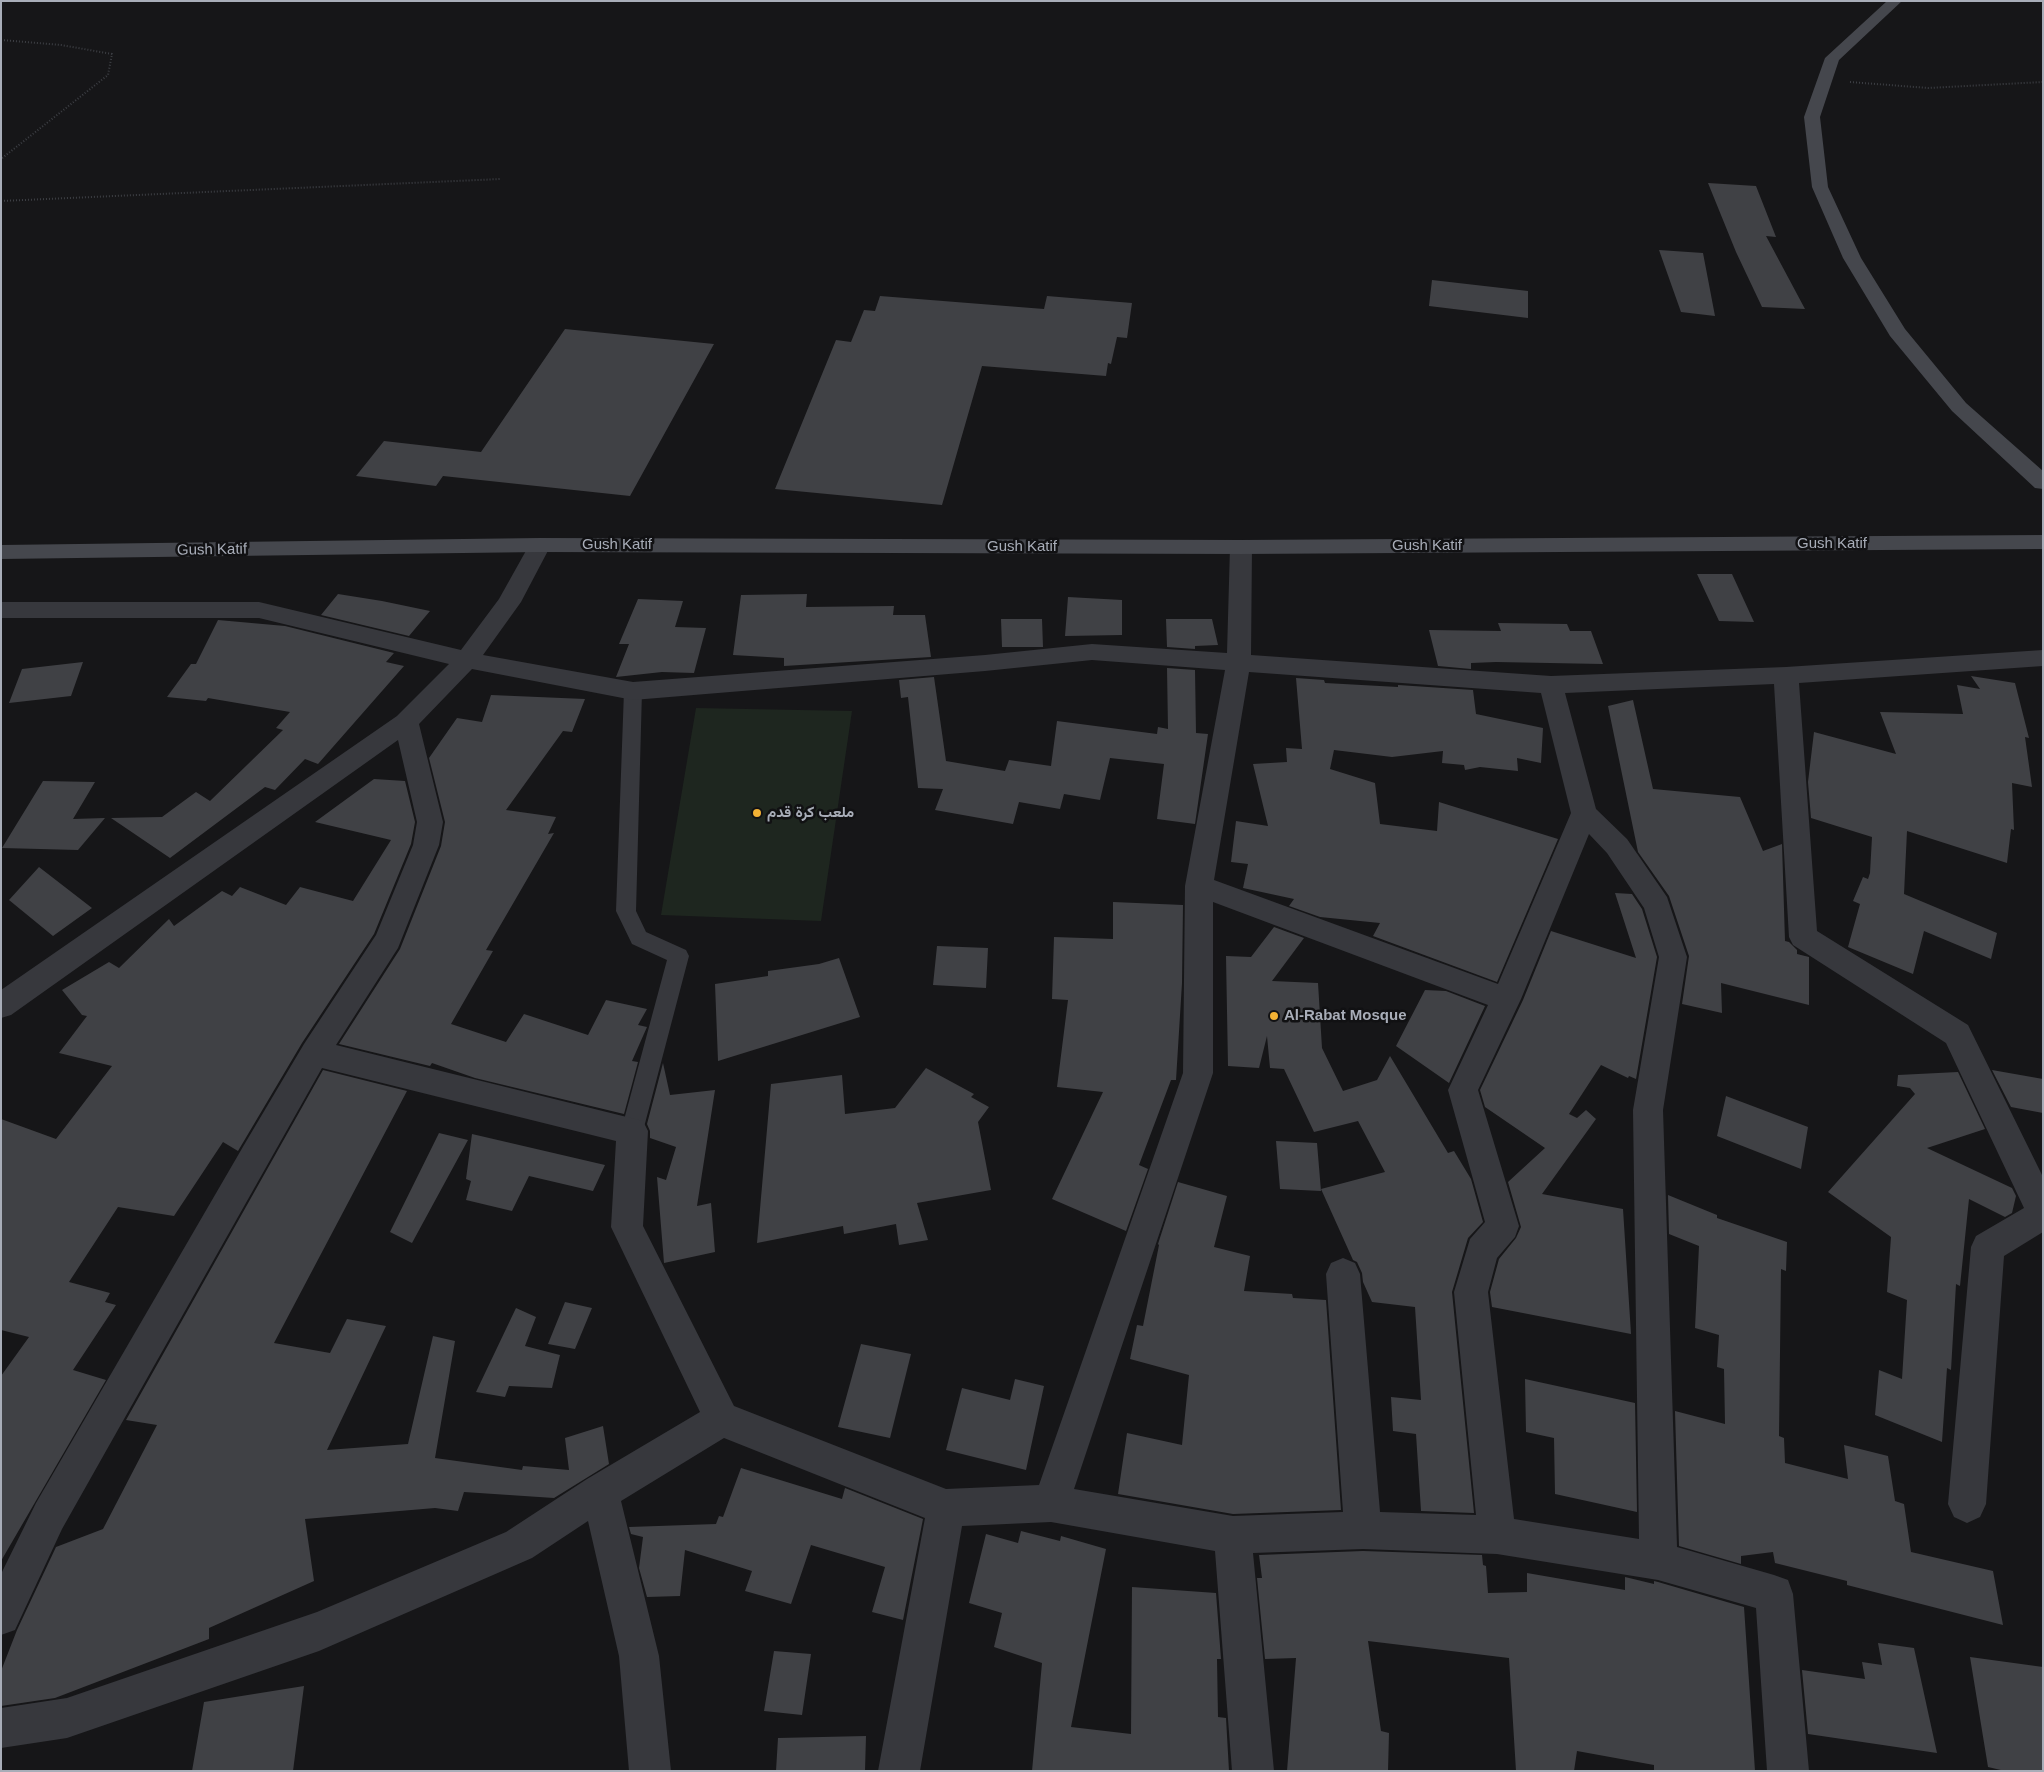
<!DOCTYPE html>
<meta charset="utf-8">
<style>
body{margin:0}
#map{position:relative;width:2044px;height:1772px;overflow:hidden;background:#161618;font-family:Arial,sans-serif}
canvas{display:block}
.frame{position:absolute;inset:0;border:2px solid #a8adb8;pointer-events:none}
</style>
<div id="map">
<canvas width="2044" height="1772"></canvas>
<div class="frame"></div>
</div>
<script>
const ctx = document.querySelector('canvas').getContext('2d');
ctx.lineJoin = 'round';
function fillPath(path, color) {
  ctx.fillStyle = color;
  ctx.fill(path, 'evenodd');
}
function trace(path, color, width, dash) {
  ctx.strokeStyle = color;
  ctx.lineWidth = width;
  ctx.lineCap = dash ? 'butt' : 'round';
  ctx.setLineDash(dash || []);
  ctx.stroke(path);
}
function label(font, color, halo, rows, align = 'center') {
  ctx.font = font + ' Arial,Vazirmatn,sans-serif';
  ctx.lineWidth = 5;
  ctx.setLineDash([]);
  ctx.textBaseline = 'middle';
  ctx.strokeStyle = halo;
  ctx.fillStyle = color;
  for (const [text, x, y, turn = 0] of rows) {
    ctx.save();
    ctx.translate(x, y);
    ctx.rotate((+turn || 0) * Math.PI / 180);
    ctx.textAlign = isNaN(turn) ? turn : align;
    if (halo) ctx.strokeText(text, 0, 0);
    ctx.fillText(text, 0, 0);
    ctx.restore();
  }
}
fillPath(new Path2D(`
 M696 708 852 711 821 921 661 915Z`), '#1e261f');
fillPath(new Path2D(`
 M1708 183 1756 186 1776 237 1766 236 1805 309 1762 307 1736 252Z
 M1659 250 1703 253 1715 316 1681 312Z
 M1432 280 1528 291V318L1429 306Z
 M880 296 1044 309 1047 296 1132 303 1127 338 1117 337 1111 364 1108 363 1106 376 982 366 942 505 775 489 836 340 851 342 864 310 875 311Z
 M565 329 714 344 630 496 443 476 436 486 356 476 384 441 481 452Z
 M1697 574H1732L1754 622 1719 621Z
 M338 594 382 601 430 611 409 636 321 615Z
 M807 594 806 607 894 606 893 615H925L931 657 784 666V658L733 655 741 595Z
 M1068 597 1122 600V635L1065 636Z
 M638 599 683 601 675 627 706 628 694 673 662 672 616 677 629 644H619Z
 M1001 619H1042L1043 647H1002Z
 M1166 619H1212L1218 645 1195 646V649L1167 647Z
 M218 620 285 626 394 653 386 662 404 666 318 764 305 759 275 790 265 787 170 858 111 818 162 817 196 792 210 801 283 730 276 728 290 712 208 698 206 701 167 697 191 664H196Z
 M1498 623 1567 624 1570 631H1591L1603 664 1496 662 1471 663V669L1438 666 1429 630 1501 631Z
 M83 662 71 696 9 703 22 669Z
 M1167 668 1195 670 1196 733 1208 734 1195 824 1157 819 1164 764 1110 758 1100 800 1064 794 1060 809 1019 802 1013 824 935 810 943 789 918 788 908 697 901 698 899 680 934 677 946 761 1005 771 1009 760 1051 766 1057 721 1157 734 1158 727 1168 729Z
 M1971 676 2015 683 2029 738 2025 737 2032 787 2012 783 2014 830 2011 829 2007 863 1907 831 1904 894 1997 933 1991 959 1924 931 1913 974 1848 947 1860 904 1853 901 1863 877 1868 879 1870 873 1872 837 1811 818 1808 782 1814 732 1896 754 1880 712 1963 714 1957 685 1980 689Z
 M1296 678 1324 680 1325 683 1398 687V685L1473 690 1476 714 1543 728 1541 763 1517 758 1518 771 1480 767 1465 770 1464 765 1442 763 1443 751 1392 757 1334 750 1330 769 1375 783 1380 824 1437 831 1439 802 1558 839 1497 982 1373 936 1380 923 1320 917 1289 906 1294 899 1243 888 1248 864 1231 862 1236 821 1268 826 1253 764 1287 762 1286 748 1302 749Z
 M491 695 585 699 572 732 563 731 506 810 556 817 548 834 554 833 486 950 493 951 451 1024 506 1042 524 1014 588 1035 606 1000 647 1009 638 1025 647 1027 632 1061 638 1062 624 1114 475 1078 432 1063 430 1066 339 1044 400 949 441 846 445 822 429 758 457 718 482 722Z
 M1633 700 1653 789 1740 797 1763 851 1782 844 1785 941 1789 942 1797 950V954L1809 957V1005L1721 983 1722 1013 1682 1004 1689 956 1669 896 1638 852 1608 706Z
 M374 779 405 781 415 822 411 844 374 934 302 1043 238 1151 223 1142 174 1216 118 1207 69 1282 110 1293 105 1302 116 1305 73 1370 106 1380 1 1561V1376L29 1337 1 1330V1119L56 1139 112 1066 59 1053 87 1016 82 1015 62 990 109 962 119 968 169 919 174 926 222 891 232 896 240 887 286 905 300 887 353 901 391 840 315 822Z
 M43 781 95 782 73 819 105 818 78 850 2 848Z
 M39 867 92 908 53 936 9 900Z
 M1615 893 1632 894 1642 909 1657 957 1636 1079 1629 1076 1628 1078 1601 1065 1569 1114 1577 1118 1586 1110 1596 1119 1542 1194 1623 1209 1631 1334 1492 1307 1490 1292 1499 1259 1516 1238 1521 1227 1508 1182 1545 1148 1485 1107 1480 1090 1523 1000 1551 931 1636 958Z
 M1113 902 1183 905 1182 983 1176 1080H1171L1139 1165 1148 1169 1126 1231 1052 1199 1103 1092 1057 1087 1068 1000 1052 999 1054 937 1113 939Z
 M1274 927 1304 938 1272 981 1318 983 1322 1048 1343 1091 1377 1080 1390 1056 1448 1153 1454 1151 1471 1179 1483 1222 1468 1238 1452 1292 1474 1513 1421 1511 1416 1434 1393 1431 1391 1397 1421 1400 1415 1307 1372 1302 1363 1282 1362 1273 1357 1262 1353 1260 1321 1189 1385 1172 1358 1121 1314 1132 1284 1069 1270 1068 1267 1036 1259 1068 1228 1066 1226 956 1251 957Z
 M937 946 988 948 986 988 933 985Z
 M839 958 860 1017 718 1061 715 984 768 976V971L819 964Z
 M1425 990 1446 991 1485 1006 1449 1083 1396 1046Z
 M663 1063 670 1095 715 1090 697 1206 711 1203 715 1252 664 1263 657 1177 666 1180 676 1147 650 1138V1131L647 1124Z
 M926 1068 974 1094 971 1097 989 1107 978 1122 991 1190 917 1203 928 1240 899 1245 896 1224 844 1234 843 1226 757 1243 771 1084 842 1075 845 1114 895 1108Z
 M323 1070 407 1091 274 1343 330 1353 347 1319 386 1326 327 1450 408 1444 433 1336 455 1341 435 1458 522 1470 523 1466 569 1470 565 1438 603 1426 609 1464 554 1498 464 1492 458 1511 435 1508 305 1519 314 1581 209 1628V1639L55 1698 1 1706V1671L17 1630 56 1547 103 1529 157 1425 126 1420Z
 M1992 1070 2043 1079V1113L2011 1107Z
 M1958 1072 1985 1129 1927 1148 2012 1188 2016 1196 2012 1213 2005 1217 1969 1199 1960 1286 1956 1284 1951 1370 1947 1368 1942 1442 1875 1415 1879 1370 1902 1379 1907 1300 1887 1292 1891 1237 1828 1192 1915 1094 1910 1088 1897 1086 1898 1075Z
 M1726 1096 1808 1127 1801 1169 1717 1136Z
 M439 1133 468 1140 412 1243 390 1232Z
 M472 1134 605 1165 593 1191 529 1176 512 1211 466 1200 471 1181 466 1179Z
 M1276 1141 1317 1143 1321 1191 1280 1189Z
 M1178 1182 1227 1196 1214 1247 1250 1256 1244 1291 1292 1294 1293 1298 1326 1300 1341 1510 1233 1514 1118 1494 1127 1433 1182 1445 1189 1375 1130 1359 1137 1325 1143 1326 1159 1245 1158 1244Z
 M1668 1195 1717 1215V1218L1787 1242 1786 1271 1781 1269 1779 1436 1784 1438 1785 1463 1848 1479 1844 1445 1888 1456 1895 1501 1904 1504 1911 1552 1993 1571 2003 1625 1847 1585V1581L1775 1563 1773 1552 1741 1556V1564L1679 1546 1675 1411 1725 1424 1724 1369 1717 1367 1719 1335 1695 1328 1699 1246 1669 1234Z
 M565 1302 592 1308 575 1349 548 1344Z
 M516 1308 536 1317 525 1346 560 1355 552 1388 509 1386 505 1397 476 1392Z
 M861 1344 911 1354 890 1438 838 1427Z
 M1015 1379 1044 1386 1026 1470 946 1450 962 1388 1010 1400Z
 M1525 1379 1635 1403 1637 1512 1555 1494 1554 1438 1526 1432Z
 M741 1468 842 1499 845 1488 923 1519 903 1620 872 1612 885 1567 811 1545 791 1604 745 1591 752 1571 685 1550 680 1596 647 1597 639 1568 643 1537 631 1534 629 1527 716 1524 719 1516 723 1517Z
 M1021 1531 1060 1541 1061 1536 1106 1549 1071 1727 1131 1734 1132 1587 1216 1593 1221 1659H1217L1218 1717 1226 1718 1229 1771H1032L1042 1663 994 1647 1002 1613 969 1603 986 1534 1018 1543Z
 M1363 1551 1482 1555 1483 1565 1486 1566 1488 1593 1527 1592V1573L1625 1590V1577L1654 1584V1581L1658 1582 1744 1607 1755 1771H1654V1765L1577 1751 1574 1771H1516L1509 1658 1368 1641 1381 1731 1389 1733 1388 1771H1287L1296 1658 1265 1659 1257 1578H1262L1259 1555Z
 M1878 1643 1914 1648 1937 1753 1808 1734 1802 1670 1865 1679 1862 1662 1882 1665Z
 M774 1651 811 1654 802 1715 764 1711Z
 M1970 1657 2043 1667V1771H2005L1988 1767Z
 M304 1686 293 1771H192L204 1702Z
 M866 1736 865 1771H776L778 1738Z`), '#404145');
trace(new Path2D(`
 M1 40 61 45 112 54 108 75 1 159
 M1850 82 1928 88 2043 82
 M1 201 501 179`), '#3d3f44', 2, [1, 2]);
fillPath(new Path2D(`
 M633 685 639 687 642 691 636 911 646 932 686 950 689 956 643 1131 640 1138 632 1141 624 1138 621 1131 667 960 632 944 616 911 624 691 627 687Z`), '#37383d');
fillPath(new Path2D(`
 M540 538 548 540 551 545 521 602 483 655 633 682 985 655 1092 644 1227 653 1230 547 1233 542 1241 540 1249 542 1252 547 1251 655 1551 676 1786 667 2043 650V666L1799 683 1817 931 1968 1025 2043 1177V1232L2004 1256 1986 1504 1980 1517 1967 1523 1954 1517 1948 1504 1971 1247 1976 1236 2024 1208 1946 1043 1793 945 1789 937 1774 684 1565 693 1596 809 1627 839 1667 897 1687 957 1663 1110 1677 1547 1774 1575 1788 1580 1793 1594 1809 1771H1767L1756 1608 1658 1580 1497 1554 1363 1549 1253 1553 1274 1771H1232L1215 1551 1051 1522 962 1526 920 1771H878L925 1518 724 1438 621 1501 659 1656 671 1771H629L619 1656 588 1521 532 1558 319 1651 67 1738 1 1748V1708L67 1698 317 1612 506 1532 587 1479 700 1412 611 1227 616 1141 322 1068 62 1529 15 1630 1 1635V1574L36 1503 244 1145 304 1044 376 935 413 845 417 822 398 740 11 1015 1 1018V990L397 716 449 664 259 618H1V602H259L461 650 499 599 532 540ZM1092 660 1225 670 1185 886 1183 1073 1039 1485 946 1489 734 1406 643 1226 648 1131 643 1121 336 1045 398 948 439 845 443 822 419 724 472 669 633 700 985 671ZM1249 672 1541 693 1571 813 1498 984 1214 880ZM1589 834 1607 853 1644 908 1659 957 1633 1110 1639 1539 1514 1519 1488 1292 1497 1258 1515 1237 1519 1226 1478 1090 1521 999ZM1213 902 1488 1005 1448 1090 1485 1222 1470 1239 1454 1292 1476 1515 1380 1512 1360 1274 1355 1263 1343 1258 1331 1263 1326 1274 1343 1512 1233 1516 1074 1489 1213 1073Z`), '#37383d');
fillPath(new Path2D(`
 M1887 1H1902L1839 60 1820 117 1828 187 1861 258 1905 329 1966 403 2043 471V489L2035 488 1952 411 1890 336 1843 258 1812 187 1804 117 1825 58Z
 M2043 535V549L1241 554 540 552 1 559V545L540 538 1241 540Z`), '#45474d');
for (const [x, y, r, color] of [
 [757,813,5,"#f2b134"],
 [1274,1016,5,"#f2b134"]
]) {
  const dot = new Path2D();
  dot.arc(x, y, r, 0, 2 * Math.PI);
  ctx.fillStyle = color;
  ctx.fill(dot);
  trace(dot, '#111113', 2);
}
label('15px', '#a8adb8', '#111113', [
 ["Gush Katif",1832,544],
 ["Gush Katif",617,545],
 ["Gush Katif",1427,546],
 ["Gush Katif",1022,547],
 ["Gush Katif",212,550,-1]
]);
label('bold 15px', '#a8adb8', '#111113', [
 ["ملعب كرة قدم",767,813],
 ["Al-Rabat Mosque",1284,1016]
], 'left');
</script>
